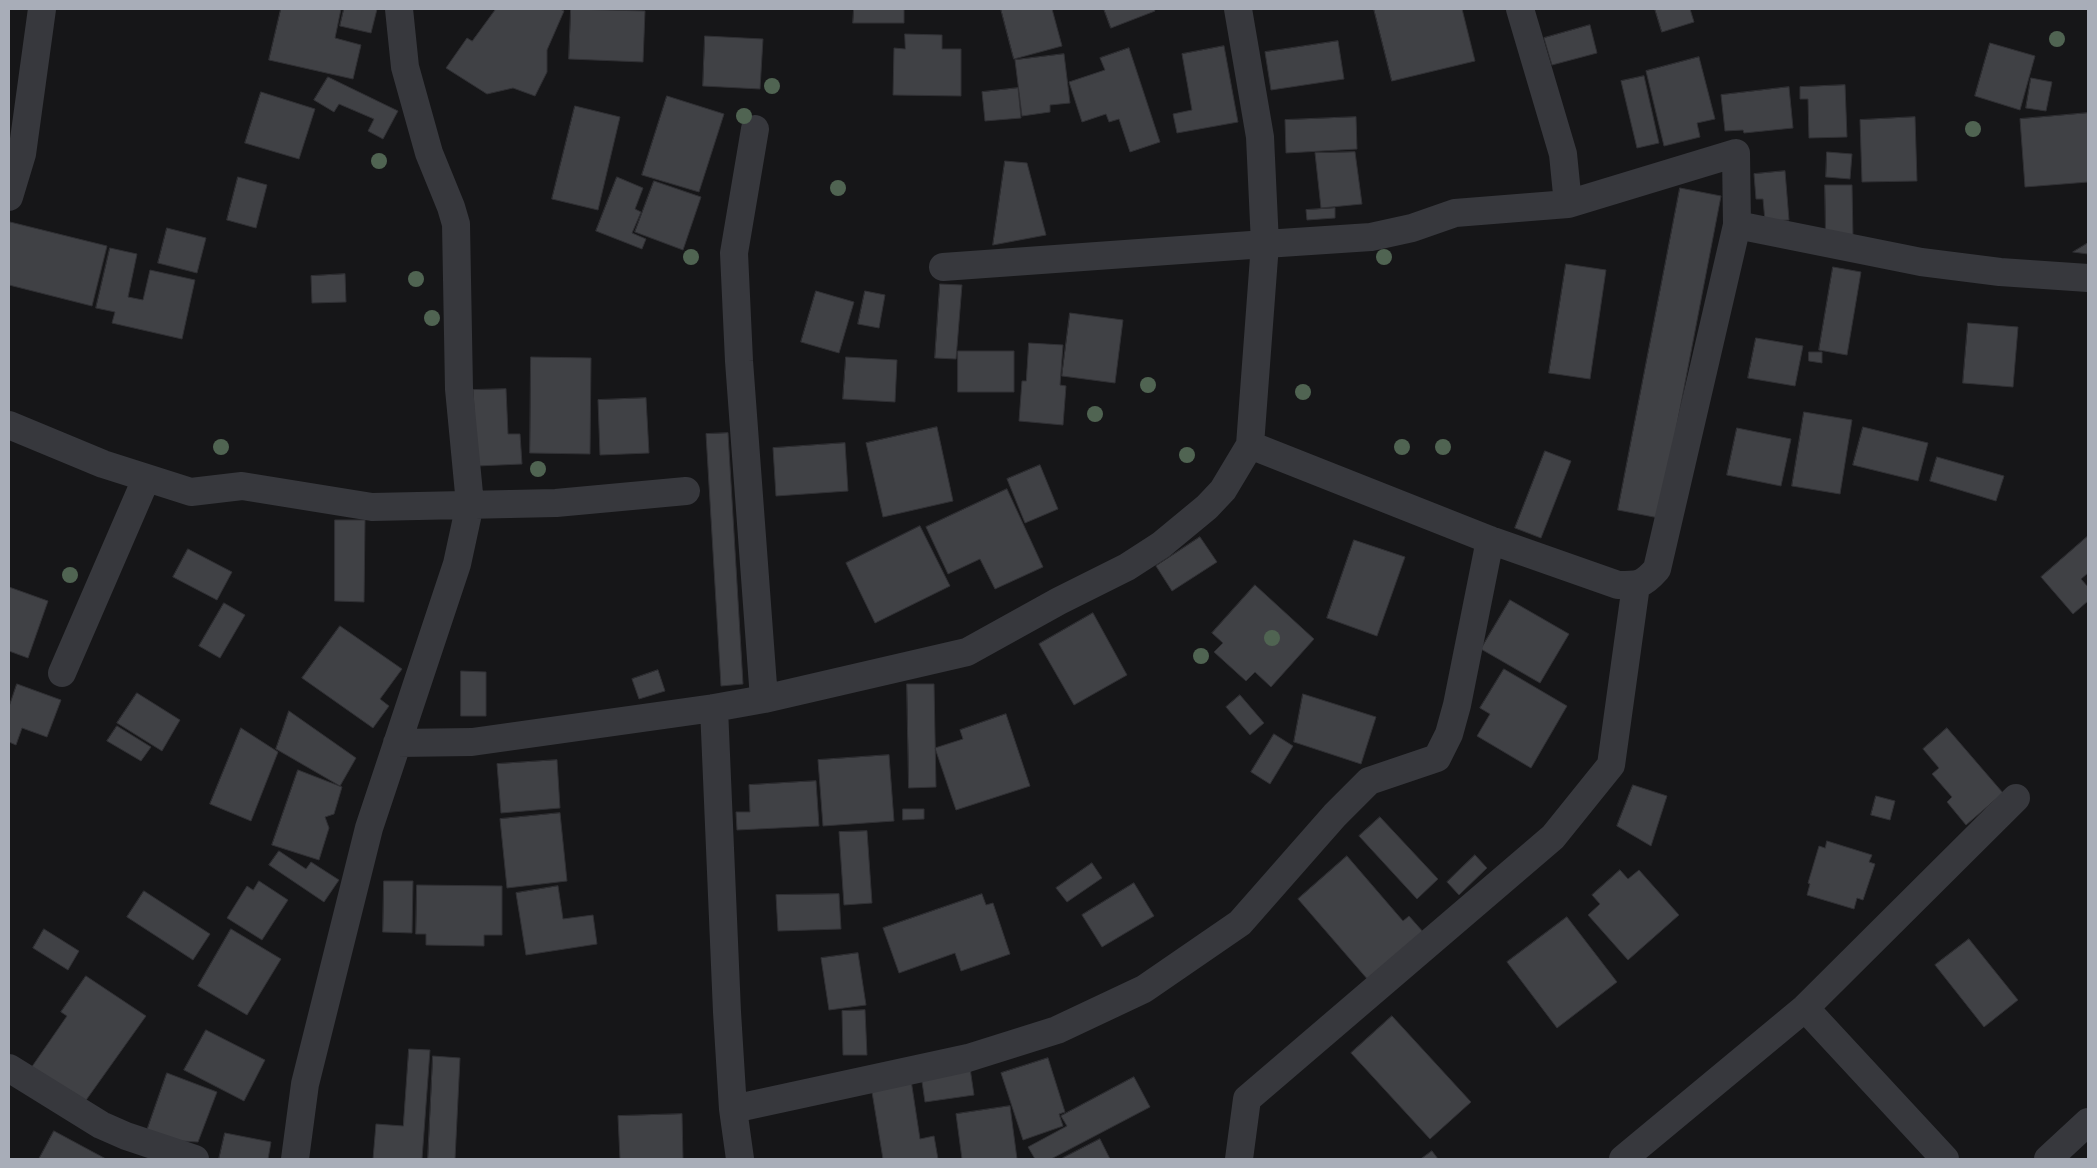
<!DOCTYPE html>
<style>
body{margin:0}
#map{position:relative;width:2097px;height:1168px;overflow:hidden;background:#161618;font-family:"Fira Sans",sans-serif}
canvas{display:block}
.frame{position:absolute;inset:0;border:10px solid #a8adb8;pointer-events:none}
</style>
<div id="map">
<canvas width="2097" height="1168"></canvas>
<div class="frame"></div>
</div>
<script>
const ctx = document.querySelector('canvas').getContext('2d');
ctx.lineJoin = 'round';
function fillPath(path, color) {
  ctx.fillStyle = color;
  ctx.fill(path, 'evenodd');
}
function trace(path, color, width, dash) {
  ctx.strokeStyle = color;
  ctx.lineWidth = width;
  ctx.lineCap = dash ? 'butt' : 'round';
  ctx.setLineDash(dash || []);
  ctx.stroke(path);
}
const building = new Path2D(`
 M281 9H341L335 38 361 45 353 79 269 60Z
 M344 9H377L371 33 340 26Z
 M496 9H560L564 11 547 50V72L535 96 513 88 487 94 446 68 467 38 472 41Z
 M571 9 645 11 643 62 569 59Z
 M854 9H904V23H853Z
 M1001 9H1052L1062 46 1014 59Z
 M1104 9H1154L1155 11 1111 28Z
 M1374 9H1462L1475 61 1392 81Z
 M1655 9H1690L1694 22 1662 32Z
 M1590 25 1597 53 1552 65 1544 38Z
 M905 34 942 35V49H961V96L893 95 894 48 905 49Z
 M705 36 763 39 760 89 703 86Z
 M1338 41 1344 79 1271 90 1265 52Z
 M1990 43 2035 56 2020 110 1975 96Z
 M1224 46 1238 122 1177 133 1173 114 1192 110 1182 54Z
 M1129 48 1160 142 1130 152 1119 119 1109 122 1106 114 1082 122 1069 82 1105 70 1100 58Z
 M1064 54 1070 103 1050 105V112L1022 116 1015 60Z
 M1699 57 1715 119 1697 123 1700 137 1664 146 1646 71Z
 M1644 76 1659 143 1637 148 1621 81Z
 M328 77 398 111 383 139 368 131 374 119 339 104 334 112 314 100Z
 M2031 78 2052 82 2046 111 2026 108Z
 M1845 85 1847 137 1809 138 1808 99H1800V87Z
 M1789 87 1793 128 1744 133 1743 130 1725 131 1721 95Z
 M1018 88 1021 118 985 121 982 92Z
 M261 92 315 109 299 159 245 143Z
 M667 96 724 114 699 192 642 175Z
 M575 106 620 117 598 210 552 199Z
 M2088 113V182L2025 187 2020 119Z
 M1356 117 1357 149 1286 153 1285 120Z
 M1915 117 1917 181 1862 182 1860 120Z
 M1355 152 1362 204 1321 208 1315 153Z
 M1827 152 1852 154 1850 179 1826 177Z
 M1005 161 1027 163 1046 235 993 245Z
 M1785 171 1789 220 1765 221 1763 199H1756L1754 174Z
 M238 177 267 185 256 228 227 220Z
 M617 177 643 188 635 209 641 212 632 233 646 239 642 249 596 231Z
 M654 181 701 197 683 250 635 232Z
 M1825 185H1852L1853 238 1826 239Z
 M1680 188 1721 196 1659 518 1618 510Z
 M1335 208V218L1307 220 1306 210Z
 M10 222 107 246 92 306 9 285Z
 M167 228 206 238 197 273 158 263Z
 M2088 243V254L2073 252Z
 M110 248 137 254 128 297 143 300 150 270 195 280 182 339 112 323 115 312 96 308Z
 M1566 264 1606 270 1590 379 1549 373Z
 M1833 267 1861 272 1847 355 1819 350Z
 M345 274 346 302 312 303 311 276Z
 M940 284 962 285 956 359 935 358Z
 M816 291 854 302 839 353 801 342Z
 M865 291 885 295 879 328 858 324Z
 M1070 313 1123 320 1115 383 1062 376Z
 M1968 323 2018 327 2013 387 1963 383Z
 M1756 338 1803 346 1795 386 1748 378Z
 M1029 343 1063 345 1060 385 1066 386 1063 425 1019 421 1022 381H1026Z
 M958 351H1014V392H958Z
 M1809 352H1822V363L1809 361Z
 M531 357 591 358 590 454 530 453Z
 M846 357 897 360 895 402 843 399Z
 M506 389 508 434H520L522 464 477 466 473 390Z
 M646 398 649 453 600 455 598 400Z
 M1804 412 1852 420 1840 494 1792 486Z
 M937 427 953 501 883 517 866 443Z
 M1863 427 1928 443 1918 481 1853 465Z
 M1737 428 1791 439 1781 486 1727 475Z
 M728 433 743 684 721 686 706 434Z
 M845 443 848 491 776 496 773 448Z
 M1545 451 1571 461 1541 538 1515 528Z
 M1937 457 2004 476 1996 501 1930 481Z
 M1040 465 1058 509 1025 523 1007 479Z
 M1007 489 1043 567 995 589 980 559 948 574 926 527Z
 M335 520H365L364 602 335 601Z
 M920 526 950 586 875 623 846 563Z
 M2088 536V573L2081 579 2088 587V601L2073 614 2041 577Z
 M1200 537 1217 562 1172 591 1156 566Z
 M1354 540 1405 557 1377 636 1327 618Z
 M188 549 232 572 217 600 173 577Z
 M1255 585 1314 639 1271 687 1255 672 1246 681 1214 652 1223 643 1212 633Z
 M9 587 48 601 28 658 9 651Z
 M1510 600 1569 634 1540 683 1481 649Z
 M224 603 245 615 220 658 199 646Z
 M1093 613 1127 675 1074 705 1039 644Z
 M340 626 402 669 380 699 389 706 373 728 302 678Z
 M1504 669 1567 706 1531 768 1477 736 1490 714 1480 708Z
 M658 670 665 691 639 699 632 679Z
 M461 671 486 672V716H461Z
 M17 684 61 700 47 737 22 728 16 745 9 742V707Z
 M907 684H934L936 787 909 788Z
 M137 693 180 720 162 751 117 723Z
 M1303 694 1376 717 1361 764 1294 742Z
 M1240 695 1264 723 1250 735 1226 707Z
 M289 711 356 758 340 786 276 749Z
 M1006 714 1030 786 956 810 935 748 963 739 960 730Z
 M117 726 151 747 141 761 107 741Z
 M241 728 278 752 251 821 210 804Z
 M1947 728 2003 793 1966 825 1947 802 1952 797 1932 774 1939 768 1923 749Z
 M1274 734 1293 746 1270 784 1251 772Z
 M889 755 894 821 823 826 818 760Z
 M557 760 560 808 501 813 497 764Z
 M298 770 342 787 334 814 325 817 329 828 319 860 272 845Z
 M816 781 819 826 737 830 736 812H750L749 785Z
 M1633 785 1667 796 1651 846 1617 826Z
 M1876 796 1895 801 1890 820 1871 815Z
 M903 809H924V819L903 820Z
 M560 813 567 881 507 888 500 819Z
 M1380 817 1438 879 1417 899 1359 836Z
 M867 831 872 903 844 905 839 832Z
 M1827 841 1872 855 1869 862 1875 864 1863 900 1857 898 1854 909 1807 895 1810 884 1808 883 1819 846 1825 848Z
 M279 851 306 869 311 862 339 880 324 902 269 865Z
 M1475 855 1487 868 1459 895 1447 882Z
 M1347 856 1403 921 1409 916 1424 933 1369 981 1298 899Z
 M1092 863 1102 878 1067 902 1056 888Z
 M1620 870 1628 879 1639 870 1679 915 1628 960 1588 915 1600 904 1592 895Z
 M259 881 288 900 262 940 227 918 247 886 253 890Z
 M384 881H413L412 933 383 932Z
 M1134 883 1154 916 1102 947 1082 915Z
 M417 885 502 886V935H484V946L426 945V934H416Z
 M558 886 563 919 593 915 597 944 526 955 516 893Z
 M144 891 210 934 193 960 127 917Z
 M839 894 841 929 778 931 776 895Z
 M982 894 986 905 993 903 1010 954 961 971 955 953 899 973 883 928Z
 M1567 917 1617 982 1557 1028 1507 962Z
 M44 929 79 951 68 970 33 948Z
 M231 929 281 959 247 1015 198 986Z
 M1969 939 2018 1000 1984 1027 1935 965Z
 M858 953 866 1005 829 1010 821 958Z
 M86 976 146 1016 84 1103 31 1068 67 1016 61 1012Z
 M865 1010 867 1055H843L842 1011Z
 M1392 1016 1471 1102 1430 1139 1351 1053Z
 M206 1030 265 1060 244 1101 184 1070Z
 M409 1049 430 1050 422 1159H373L376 1124 403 1126Z
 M433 1056 460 1058 455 1159H428Z
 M1048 1058 1065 1112 1059 1114 1063 1126 1023 1140 1001 1073Z
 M970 1068 974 1095 925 1102 921 1075Z
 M167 1073 217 1092 198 1142 144 1139Z
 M1134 1077 1150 1107 1051 1159H1035L1028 1147 1067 1126 1061 1116Z
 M911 1080 920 1139 934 1136 938 1159H883L871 1086Z
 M1010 1106 1017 1159H962L956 1114Z
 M682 1114 683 1159H620L618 1116Z
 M54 1131 106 1159H39Z
 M225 1133 271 1142 268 1159H219Z
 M1100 1139 1110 1159H1064L1063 1158Z
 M1432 1151 1438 1159H1421Z`);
fillPath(building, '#404145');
trace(building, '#303034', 1);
trace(new Path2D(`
 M1520 9 1563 154 1568 204
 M755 129 734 253 739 361 764 699
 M9 197 22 154 42 9
 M1737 225 1921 262 2000 272 2088 278
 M943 267 1265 244 1260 137 1238 9
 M9 425 103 464 191 492 242 486 372 507 556 503 686 491
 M62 673 146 479
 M714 708 727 1012 733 1109 740 1159
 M397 743 472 742 714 708 764 699 967 652 1059 601 1127 567 1161 545 1207 507 1223 490 1250 445 1265 244 1371 237 1412 228 1455 213 1568 204 1736 153 1737 225 1657 569C1643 585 1639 585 1618 585L1490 540 1250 445
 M1805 1008 1945 1159
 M9 1068 101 1125 126 1136 195 1159
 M733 1109 968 1058 1057 1030 1144 989 1240 923 1335 815 1369 781 1437 758 1449 734 1457 705 1490 540
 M295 1159 305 1084 369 828 457 564 470 504 459 389 456 224 451 207 429 153 405 67 399 9
 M1239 1159 1247 1099 1553 837 1611 765 1636 585
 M1623 1159 1805 1008 2016 798
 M2048 1159 2088 1122`), '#37383d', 28);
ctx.fillStyle = '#506452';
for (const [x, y] of [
 [2057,39],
 [772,86],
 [744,116],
 [1973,129],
 [379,161],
 [838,188],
 [691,257],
 [1384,257],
 [416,279],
 [432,318],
 [1148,385],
 [1303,392],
 [1095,414],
 [221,447],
 [1402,447],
 [1443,447],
 [1187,455],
 [538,469],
 [70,575],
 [1272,638],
 [1201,656]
]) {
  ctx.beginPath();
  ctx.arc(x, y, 8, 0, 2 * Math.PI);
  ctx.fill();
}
</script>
